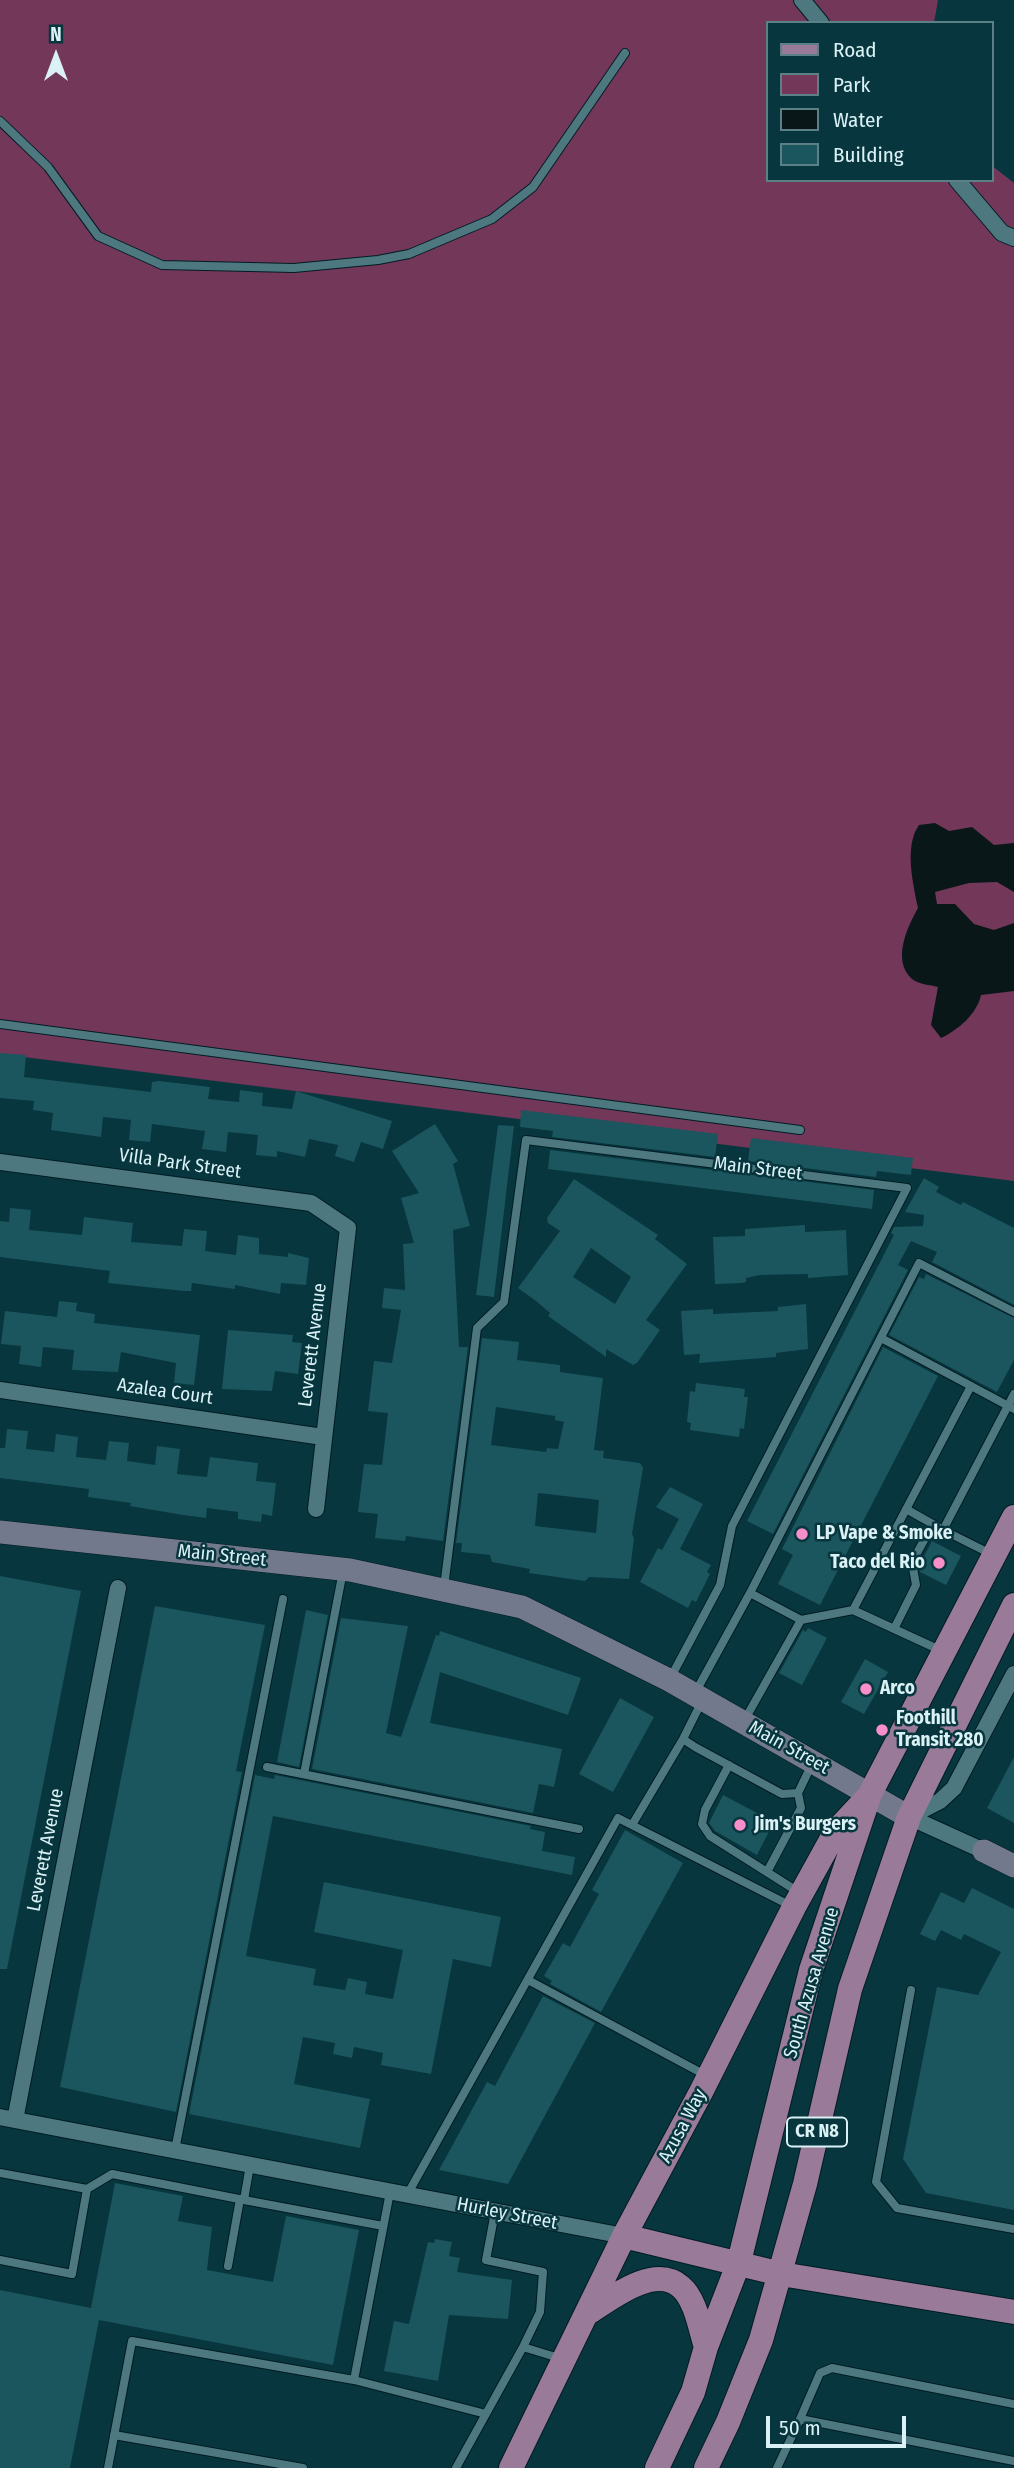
<!DOCTYPE html>
<style>
body{margin:0}
#map{position:relative;width:1014px;height:2468px;overflow:hidden;background:#07363e;font-family:"Fira Sans Condensed",sans-serif}
canvas{display:block}
.legend{position:absolute;left:766px;top:21px;width:228px;height:161px;box-sizing:border-box;background:#07363e;border:2px solid #5b8187;margin:0;padding:9px 12px;list-style:none;font-size:21px;color:#daf1f5}
.legend li{display:flex;align-items:center;gap:14px;height:35px}
.legend b{width:35px;border:2px solid #5b8187}
.north{position:absolute;left:21px;top:21px;width:70px;height:70px;-webkit-text-stroke:5px #07363e;paint-order:stroke;rotate:0deg;font-size:19px;font-weight:700;line-height:28px;text-align:center;color:#daf1f5}
.north::after{content:'';display:block;margin:auto;width:24px;height:32px;background:#daf1f5;clip-path:polygon(50% 0,100% 100%,50% 72%,0 100%)}
.scale{position:absolute;left:766px;top:2416px;width:140px;height:32px;box-sizing:border-box;border:4px solid #daf1f5;border-top:0;padding-left:9px;font-size:21px;line-height:24px;white-space:nowrap;color:#daf1f5;-webkit-text-stroke:5px #07363e;paint-order:stroke}
</style>
<div id="map">
<canvas width="1014" height="2468"></canvas>
<ul class="legend">
<li><b style="height:9px;background:#997a98"></b>Road</li>
<li><b style="height:19px;background:#723759"></b>Park</li>
<li><b style="height:19px;background:#091719"></b>Water</li>
<li><b style="height:19px;background:#1b555e"></b>Building</li>
</ul>
<div class="north">N</div>
<div class="scale">50 m</div>
</div>
<script>
const ctx = document.querySelector('canvas').getContext('2d');
ctx.lineJoin = 'round';
function fillPath(path, color) {
  ctx.fillStyle = color;
  ctx.fill(path, 'evenodd');
}
function trace(path, color, width, dash) {
  ctx.strokeStyle = color;
  ctx.lineWidth = width;
  ctx.lineCap = dash ? 'butt' : 'round';
  ctx.setLineDash(dash || []);
  ctx.stroke(path);
}
function label(font, color, halo, rows, align = 'center') {
  ctx.font = font + ' "Fira Sans Condensed",sans-serif';
  ctx.lineWidth = 5;
  ctx.setLineDash([]);
  ctx.textBaseline = 'middle';
  ctx.strokeStyle = halo;
  ctx.fillStyle = color;
  for (const [text, x, y, turn = 0] of rows) {
    ctx.save();
    ctx.translate(x, y);
    ctx.rotate((+turn || 0) * Math.PI / 180);
    ctx.textAlign = isNaN(turn) ? turn : align;
    if (halo) ctx.strokeText(text, 0, 0);
    ctx.fillText(text, 0, 0);
    ctx.restore();
  }
}
fillPath(new Path2D(`
 M0 0H938L934 23H767V180H991V165L1014 183V1181L0 1054Z`), '#723759');
fillPath(new Path2D(`
 M935 823 949 831 972 827 994 845 1014 843V892L997 882 969 883 935 892 937 904H955L974 924 994 930 1014 923V991L981 995C977 1014 958 1030 941 1038L931 1025 938 987C930 985 918 984 912 979 891 960 908 926 918 908 913 884 904 846 919 825Z`), '#091719');
fillPath(new Path2D(`
 M0 1053 26 1055 24 1077 151 1092 152 1082 159 1081 210 1087 208 1099 239 1102 240 1090 263 1093 262 1106 292 1109 296 1091 392 1121 383 1149 361 1142 354 1162 335 1156 338 1145 309 1139 305 1157 277 1151V1157L256 1155 258 1135 228 1132 226 1152 202 1149 205 1131 152 1124 150 1142 129 1140 131 1120 103 1117 101 1137 51 1130 53 1113 33 1110 34 1101 0 1098Z
 M521 1110 718 1134 715 1157 552 1137 553 1131 520 1127Z
 M435 1124 458 1161 453 1164 470 1226 453 1230 459 1347H468L443 1541 406 1536 405 1541 375 1538 378 1514 358 1512 364 1464 382 1465 388 1413 368 1411 374 1361 392 1363 401 1310 382 1308 384 1288 405 1290 403 1244 414 1243 401 1198 419 1193 392 1151Z
 M498 1125 514 1126 494 1297 476 1295Z
 M751 1138 913 1158 911 1175 877 1171 876 1177 748 1161Z
 M550 1150 874 1190 872 1209 548 1169Z
 M924 1178 939 1187 936 1192 961 1205 963 1202 1014 1228V1305L932 1262 937 1252 911 1241 898 1265 908 1270 773 1534 747 1521 894 1235 891 1233 894 1227 923 1226 924 1215 905 1212Z
 M574 1179 658 1235 655 1239 687 1264 646 1320 660 1330 637 1363 633 1365 606 1349V1357L548 1316 550 1313 536 1301 518 1288 560 1231 548 1223 547 1218ZM591 1248 631 1277 615 1304 573 1277Z
 M10 1208 31 1210 29 1230 82 1235 84 1217 133 1223 131 1242 182 1246 184 1229 207 1231 205 1251 236 1255 238 1235 259 1238V1254L288 1257V1253L309 1258 306 1285 281 1283 280 1294 235 1285V1289L192 1283 191 1291H184L108 1283 110 1271 0 1257V1221L9 1222Z
 M805 1225V1232L846 1230 848 1275 808 1278V1274L760 1275 746 1278V1282L742 1283 715 1284 713 1237 745 1236V1229Z
 M926 1274 1014 1318V1360L997 1392 889 1335 919 1277 924 1279Z
 M59 1301 77 1303 76 1311 95 1314 94 1323 200 1335 194 1385 174 1383 176 1363 121 1352 118 1372 72 1370 74 1350 43 1347 41 1367 19 1364 21 1346 1 1344 5 1311 57 1317Z
 M806 1304 808 1349 776 1353V1357L699 1363 700 1354 684 1355 681 1311 713 1309V1314L778 1311V1307Z
 M228 1330 293 1335 292 1342 302 1343 298 1374 275 1371 272 1391 222 1389Z
 M482 1338 519 1342 517 1360 560 1365V1372L603 1378 594 1450 604 1451 603 1458 640 1463 643 1468 632 1534 634 1538 629 1579 589 1577 585 1581 529 1573 530 1569 492 1562 490 1555 461 1552 462 1543H456ZM496 1407 555 1416V1420L564 1422 558 1449 547 1448 546 1452 491 1445ZM538 1493 599 1500 596 1533 535 1526Z
 M883 1347 938 1376 820 1605 778 1584 793 1555 782 1549Z
 M696 1383 745 1389 744 1397H748L744 1429 740 1428 739 1437 690 1430 691 1423 687 1422 690 1391 695 1392Z
 M7 1429 28 1431 26 1449 54 1452 56 1434 78 1437 76 1457 106 1460 109 1441 129 1443 127 1461 155 1465 157 1446 180 1449 177 1474 207 1477 210 1457 258 1463 256 1481 276 1483 272 1516 262 1514 261 1522 238 1519V1512L207 1508 206 1518 183 1515 130 1506 131 1503 88 1497 89 1489 0 1478V1448H5Z
 M670 1487 703 1504 680 1549 711 1565 707 1572 710 1574 696 1602 692 1600 688 1608 640 1582 658 1548 662 1550 679 1519 656 1507Z
 M932 1541 961 1556 946 1585 920 1572 919 1566Z
 M0 1576 81 1591 7 1969H0Z
 M155 1606 265 1625 236 1771 242 1772 176 2112 60 2087Z
 M306 1610 328 1615 299 1767 277 1762Z
 M341 1618 408 1626 386 1733 401 1737 436 1635 439 1636 440 1631 581 1678 568 1715 440 1672 430 1723 562 1749 554 1787 539 1784 533 1813 312 1769Z
 M808 1628 827 1638 802 1685 779 1673 803 1630 806 1632Z
 M865 1659 888 1672 864 1714 841 1702Z
 M620 1698 654 1717 613 1792 579 1774Z
 M1014 1757V1823L987 1808Z
 M255 1775 274 1779 275 1775 531 1826 530 1829 545 1832 542 1851 575 1857 572 1875 273 1816 246 1956 316 1969 313 1985 345 1990 348 1978 367 1982 365 1994 393 1999 403 1950 314 1932 324 1882 501 1917 491 1967 453 1959 431 2074 381 2065 383 2053 354 2047 352 2058 333 2054 335 2043 303 2037 294 2084 370 2099 360 2148 189 2114Z
 M723 1795 774 1822 757 1855 715 1831 709 1823Z
 M625 1830 683 1863 601 2012 550 1984 552 1981 544 1976 563 1943 570 1947 599 1894 592 1890Z
 M972 1888 1014 1909V2210L926 2193 903 2159 937 1987 978 1995 1001 1952 964 1934 961 1940 941 1930 935 1941 920 1934 941 1892 964 1903Z
 M543 1996 595 2023 508 2184 439 2170 487 2082 495 2086Z
 M115 2183 183 2196 178 2221 212 2227 207 2270 273 2282 286 2216 359 2230 333 2365 99 2320 70 2468H0V2290L91 2308Z
 M435 2239 452 2242 449 2256 460 2258 457 2272 512 2280 508 2319 449 2315 438 2381 384 2371 394 2321 409 2324 428 2242 434 2243Z`), '#1b555e');
const lane = new Path2D(`
 M0 121 48 167 98 236 162 265 294 268 378 260 409 254 492 219 533 187 625 53
 M0 1024 800 1130
 M971 1386 1014 1409
 M906 1509 938 1527
 M991 1554 943 1530 1014 1394
 M444 1587 477 1328 504 1302 526 1140 907 1188 732 1526 720 1585 671 1677
 M750 1593 919 1263 1014 1312
 M853 1610 971 1386 881 1338
 M894 1629 916 1585 912 1562 933 1524
 M695 1693 750 1593 801 1620 853 1610 942 1651
 M702 1701 683 1739 695 1747 782 1794 798 1793 812 1764
 M744 1721 801 1620
 M729 1765 705 1810 702 1824 710 1836 800 1893
 M267 1767 579 1829
 M304 1774 343 1571
 M632 1825 683 1739
 M767 1872 801 1808 798 1793
 M528 1980 707 2076
 M911 1990 876 2182 897 2208 1014 2229
 M175 2150 283 1599
 M250 2165 244 2200 383 2226
 M0 2173 87 2189 72 2274 0 2260
 M87 2189 112 2174 244 2200
 M390 2192 354 2380 486 2414
 M407 2195 618 1818 791 1906
 M495 2212 486 2260 543 2272 540 2312 523 2347
 M228 2266 240 2199
 M800 2419 820 2373 832 2368 1014 2404
 M114 2435 303 2468
 M108 2468 132 2341 354 2380
 M456 2468 523 2347 559 2358
 M777 2468 800 2419 1014 2461`);
const street = new Path2D(`
 M802 0 821 23
 M957 180 1002 233 1014 238
 M0 1162 311 1203 348 1228 316 1509
 M0 1390 323 1437
 M909 1817 940 1801 954 1788 1014 1674
 M909 1817 984 1851
 M0 2117 624 2236
 M15 2120 118 1588`);
const secondary = new Path2D(`
 M0 1532 350 1570 522 1607 669 1680 909 1817
 M984 1851 1014 1866`);
const primary = new Path2D(`
 M624 2236 781 2274 1014 2312
 M588 2313C610 2299 655 2263 681 2287 696 2300 700 2329 706 2347
 M511 2468 624 2236 701 2092 794 1907 836 1831 865 1800
 M657 2468 693 2392 706 2347 739 2262 811 1970 870 1794 1014 1517
 M706 2468 728 2422 761 2340 805 2184 850 1989 909 1817 1014 1605`);
trace(lane, '#001c22', 10);
trace(street, '#001c22', 18);
trace(secondary, '#001c22', 24);
trace(primary, '#001c22', 26);
trace(lane, '#4d7880', 8);
trace(street, '#4d7880', 16);
trace(secondary, '#73798c', 23);
trace(primary, '#997a98', 24);
for (const [x, y, r, color] of [
 [802,1534,7,"#f98fca"],
 [939,1563,7,"#f98fca"],
 [866,1689,7,"#f98fca"],
 [882,1730,7,"#f98fca"],
 [740,1825,7,"#f98fca"]
]) {
  const dot = new Path2D();
  dot.arc(x, y, r, 0, 2 * Math.PI);
  ctx.fillStyle = color;
  ctx.fill(dot);
  trace(dot, '#07363e', 2.5);
}
for (const [x, y, w] of [
 [817,2132,60]
]) {
  const box = new Path2D();
  box.roundRect(x - w / 2, y - 14.5, w, 29, 5);
  ctx.fillStyle = '#07363e';
  ctx.fill(box);
  trace(box, '#daf1f5', 2);
}
label('bold 18px', '#daf1f5', null, [
 ["CR N8",817,2132]
]);
label('19px', '#daf1f5', '#07363e', [
 ["Villa Park Street",180,1164,8],
 ["Main Street",758,1169,7],
 ["Leverett Avenue",313,1345,-83],
 ["Azalea Court",165,1392,8],
 ["Main Street",222,1556,6],
 ["Main Street",789,1748,29],
 ["Leverett Avenue",46,1850,-79],
 ["South Azusa Avenue",812,1983,-74],
 ["Azusa Way",683,2126,-62],
 ["Hurley Street",507,2214,11]
]);
label('bold 19px', '#daf1f5', '#07363e', [
 ["LP Vape & Smoke",816,1534],
 ["Taco del Rio",925,1563,"right"],
 ["Arco",880,1689],
 ["Foothill",896,1719],
 ["Transit 280",896,1741],
 ["Jim's Burgers",754,1825]
], 'left');
</script>
